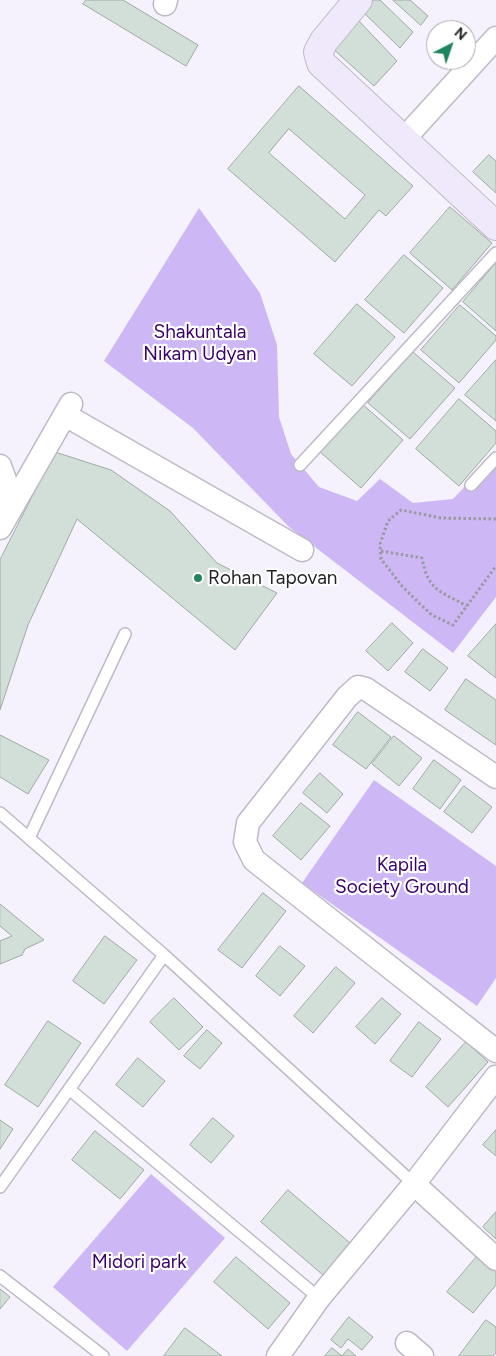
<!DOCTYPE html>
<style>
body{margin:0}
#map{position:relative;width:496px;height:1356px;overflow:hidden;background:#f5f1fd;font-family:Figtree,sans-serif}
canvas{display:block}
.north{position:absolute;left:426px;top:20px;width:50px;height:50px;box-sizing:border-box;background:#fff;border:1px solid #a7a7a9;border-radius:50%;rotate:41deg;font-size:14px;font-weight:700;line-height:20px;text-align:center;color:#242327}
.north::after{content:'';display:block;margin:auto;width:18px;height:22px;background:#20855f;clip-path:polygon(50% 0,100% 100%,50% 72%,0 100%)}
</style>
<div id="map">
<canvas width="496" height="1356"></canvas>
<div class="north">N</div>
</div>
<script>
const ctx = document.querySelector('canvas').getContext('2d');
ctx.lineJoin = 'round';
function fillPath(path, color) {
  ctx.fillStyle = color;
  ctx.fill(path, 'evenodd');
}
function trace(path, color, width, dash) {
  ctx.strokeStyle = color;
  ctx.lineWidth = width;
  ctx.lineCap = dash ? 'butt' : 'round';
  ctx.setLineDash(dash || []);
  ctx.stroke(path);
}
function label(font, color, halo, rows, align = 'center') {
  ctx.font = font + ' Figtree,sans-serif';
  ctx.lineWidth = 4.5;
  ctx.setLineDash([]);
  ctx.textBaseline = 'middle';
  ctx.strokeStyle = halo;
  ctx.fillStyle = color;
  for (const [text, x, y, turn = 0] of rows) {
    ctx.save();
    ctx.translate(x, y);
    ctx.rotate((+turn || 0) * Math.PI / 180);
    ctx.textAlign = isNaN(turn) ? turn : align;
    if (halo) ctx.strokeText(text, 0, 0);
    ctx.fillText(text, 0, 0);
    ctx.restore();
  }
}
fillPath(new Path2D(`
 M199 208 260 293 277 345 279 417 291 454 319 487 357 501 380 479 413 503 453 499 495 455 496 456V597L453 653 289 527 193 428 104 361Z
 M374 780 496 866V978L477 1006 302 883Z
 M151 1174 225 1238 127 1351 53 1287Z`), '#cdb8f5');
const building = new Path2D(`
 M86 0H123L198 45 186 66 83 4Z
 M368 0H380L413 32 400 48 360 9Z
 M393 0H410L428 16 421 25Z
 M357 19 397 61 374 86 331 47Z
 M299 86 413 186 386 216 379 210 335 262 228 169ZM289 129 365 195 345 219 269 153Z
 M489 155 496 161V193L473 172Z
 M450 207 492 243 452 290 410 253Z
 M404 255 443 288 404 333 365 300Z
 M496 263V331L463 302Z
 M357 304 395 337 352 386 314 354Z
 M460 305 496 336V340L459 383 421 350Z
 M413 352 455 388 410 439 368 403Z
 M496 360V421L465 395Z
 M459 399 496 431V443L459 486 416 449Z
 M361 403 403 440 361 488 319 451Z
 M55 452 111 470 170 511 217 563 277 593 235 650 77 519 28 625 0 710V560Z
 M392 623 413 643 388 671 366 651Z
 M496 624V678L468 656Z
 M423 649 448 668 430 691 405 672Z
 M466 679 496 700V745L445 710Z
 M358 712 391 737 366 769 333 745Z
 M0 735 49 760 28 794 0 777Z
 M394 736 422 758 399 786 372 764Z
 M434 760 461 780 440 809 413 789Z
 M320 773 343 794 327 813 303 793Z
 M464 786 492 807 472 833 444 812Z
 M301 803 330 826 301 860 273 836Z
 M263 893 286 911 242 968 218 950Z
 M0 904 44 940 25 949 22 955 0 964V941L12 936 0 926Z
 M105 936 137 960 104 1004 73 981Z
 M280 946 305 966 280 996 256 976Z
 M336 967 355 983 313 1033 294 1016Z
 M174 998 203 1027 179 1050 150 1022Z
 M382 998 401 1014 375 1044 356 1027Z
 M48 1021 81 1043 38 1107 5 1085Z
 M419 1022 441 1039 412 1077 390 1061Z
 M207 1030 222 1043 200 1069 184 1056Z
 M466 1042 488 1062 448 1107 426 1087Z
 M138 1058 165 1081 143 1107 116 1085Z
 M213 1118 234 1136 211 1163 190 1145Z
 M0 1120 13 1129 0 1149Z
 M496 1130V1156L483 1145Z
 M95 1131 144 1170 120 1199 72 1160Z
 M288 1190 350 1243 323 1275 261 1222Z
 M496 1212V1239L483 1227Z
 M479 1254 496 1268V1285L473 1313 447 1292Z
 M236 1257 290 1303 268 1329 214 1282Z
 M0 1289 10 1297 0 1309Z
 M349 1317 373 1337 362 1350 348 1339 341 1348 331 1340Z
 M486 1320 496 1327V1353L493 1356H459Z
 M185 1328 222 1356H164Z
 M332 1348 342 1356 348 1349 356 1356H325Z`);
fillPath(building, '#d2dfd8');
trace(building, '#9daaa3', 1);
const lane = new Path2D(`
 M300 465 496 253
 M471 485 496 458
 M0 813 164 955 414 1184
 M29 838 125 634
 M69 1089 319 1298
 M0 1187 164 955
 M0 1276 103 1356`);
const street = new Path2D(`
 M165 4 166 0
 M403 140 496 38
 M65 415 302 550
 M0 466 5 480 7 516
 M0 528 71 404
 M496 777 366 689 358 687 347 697 248 823 245 842 254 860 496 1051
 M414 1184 496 1259
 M407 1343 422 1356
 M278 1356 319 1298 414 1184 496 1077`);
const secondary = new Path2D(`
 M358 0 324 41 318 52 321 63 496 226`);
trace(lane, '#bebac6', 14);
trace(street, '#bebac6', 25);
trace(secondary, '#bebac6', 30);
trace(new Path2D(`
 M496 519 441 518 401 510 388 521 380 544 381 559 402 586 420 604 432 615 453 625 496 566
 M381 551 422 558C428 591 440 591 467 606`), '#9b99a1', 3, [2.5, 2.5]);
trace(lane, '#fff', 11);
trace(street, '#fff', 22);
trace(secondary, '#efe9fb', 28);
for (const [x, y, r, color] of [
 [198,578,5,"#20855f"]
]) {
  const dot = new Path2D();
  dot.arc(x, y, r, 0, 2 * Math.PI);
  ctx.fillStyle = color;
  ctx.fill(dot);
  trace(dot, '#fff', 2);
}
label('19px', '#3a0269', '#fff', [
 ["Shakuntala",200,332],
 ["Nikam Udyan",200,354],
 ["Kapila",402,865],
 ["Society Ground",402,887],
 ["Midori park",139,1262]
]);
label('19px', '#242327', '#fff', [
 ["Rohan Tapovan",208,578]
], 'left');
</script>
